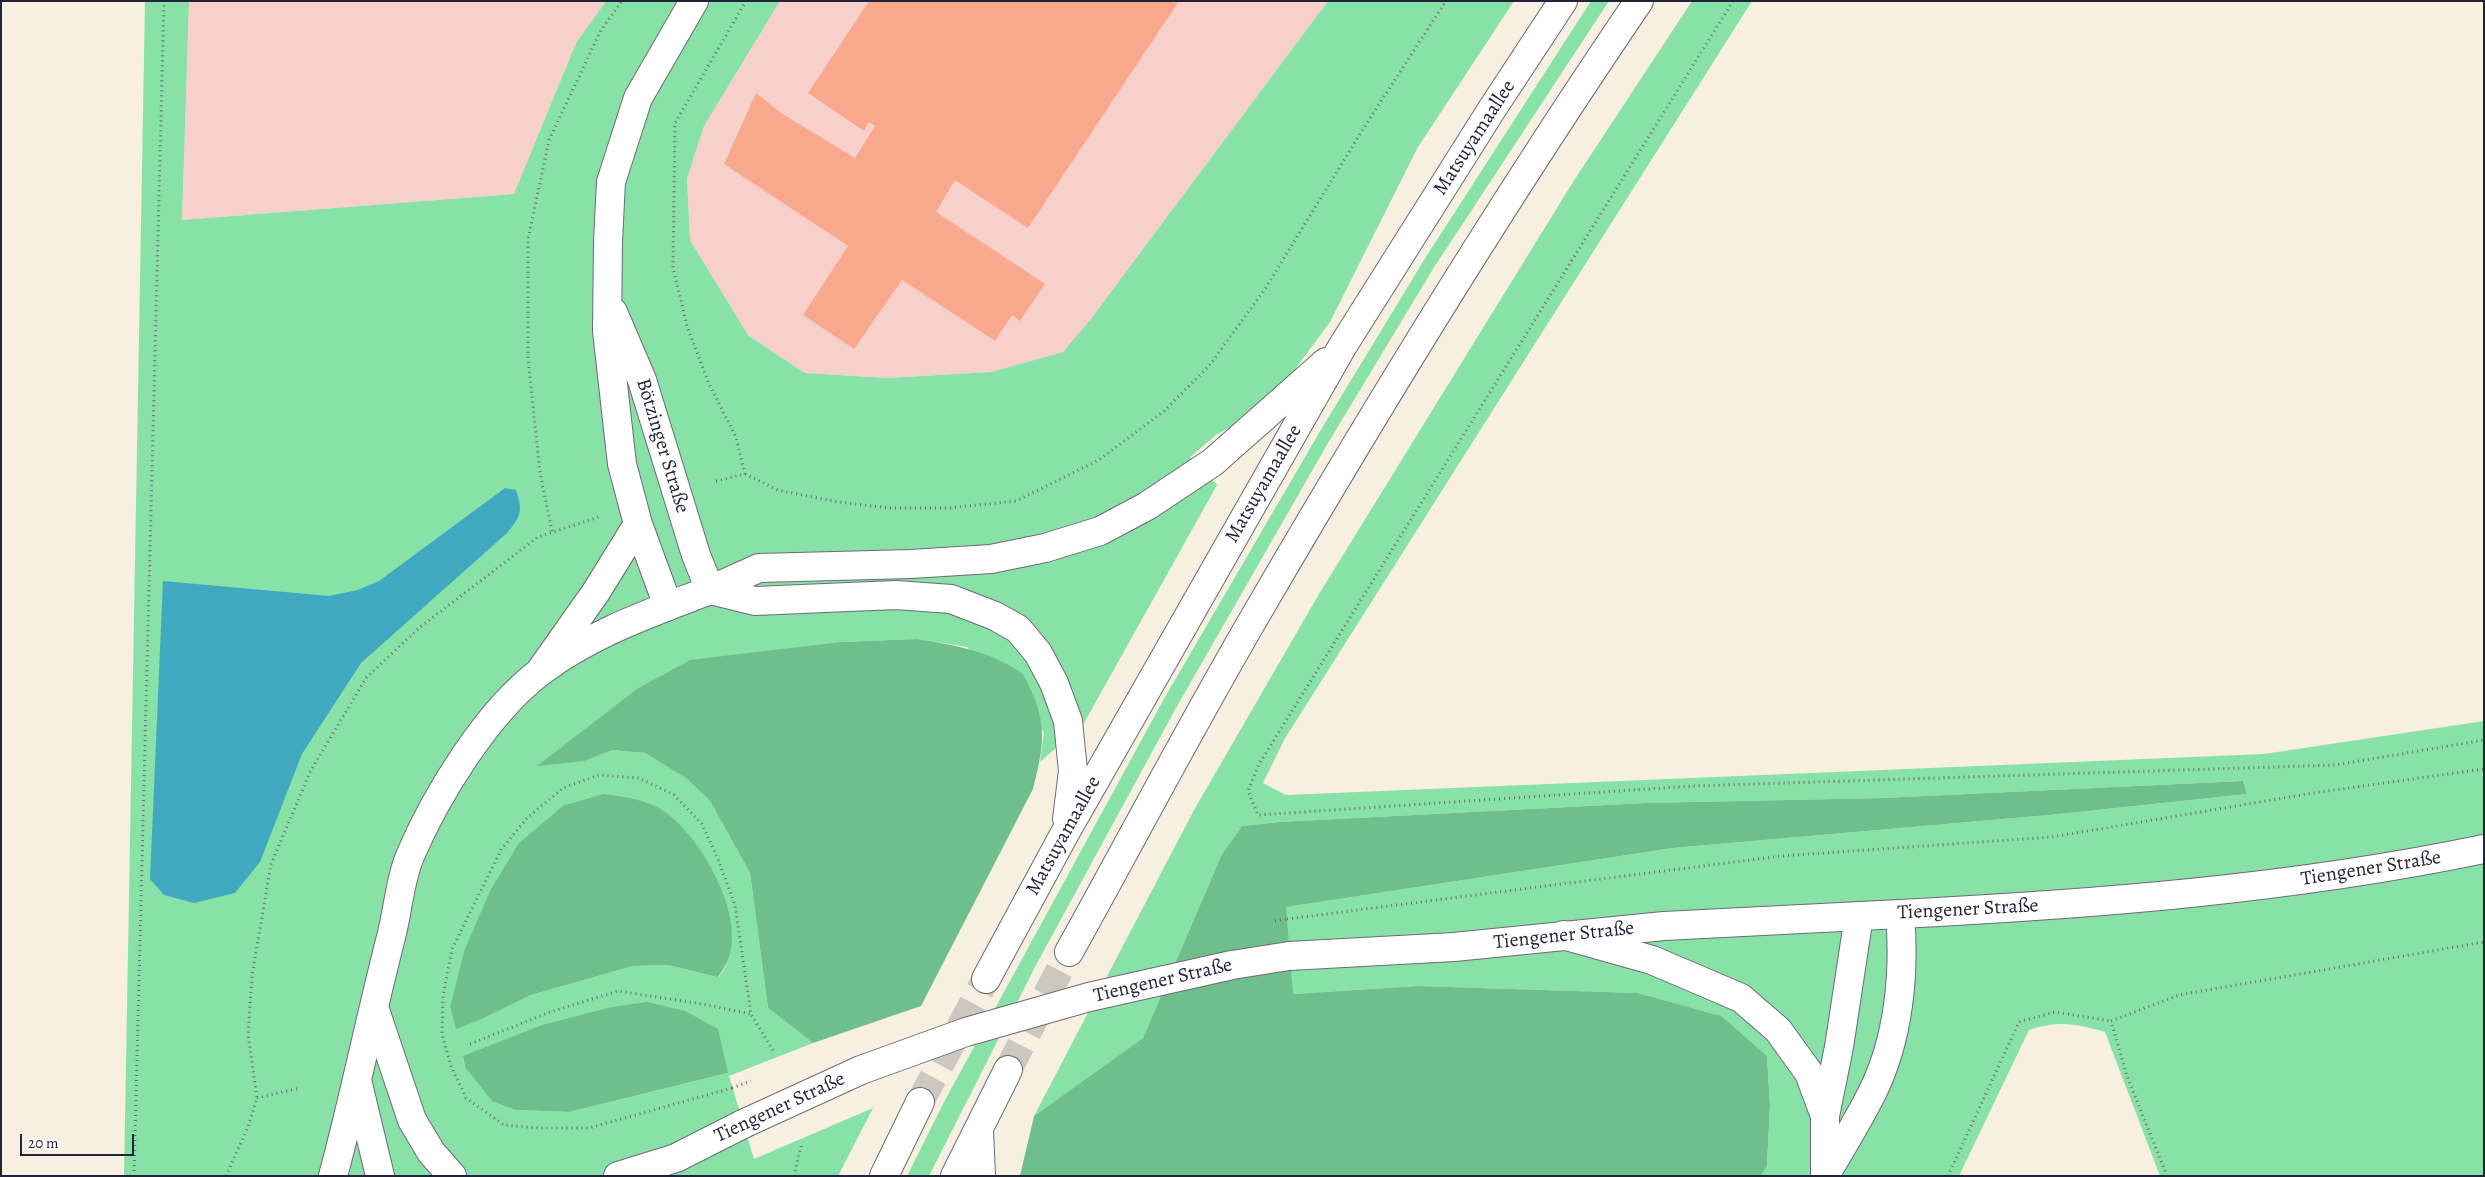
<!DOCTYPE html>
<meta charset="utf-8">
<style>
body{margin:0}
#map{position:relative;width:2485px;height:1177px;overflow:hidden;background:#f7f0e0;font-family:Alegreya,serif}
canvas{display:block}
.frame{position:absolute;inset:0;border:2px solid #22223b;pointer-events:none}
.scale{position:absolute;left:20px;top:1134px;width:114px;height:22px;box-sizing:border-box;border:2px solid #22223b;border-top:0;padding-left:6px;font-size:15px;line-height:18px;white-space:nowrap;color:#22223b;-webkit-text-stroke:4px #fff;paint-order:stroke}
</style>
<div id="map">
<canvas width="2485" height="1177"></canvas>
<div class="frame"></div>
<div class="scale">20 m</div>
</div>
<script>
const ctx = document.querySelector('canvas').getContext('2d');
ctx.lineJoin = 'round';
function fillPath(path, color) {
  ctx.fillStyle = color;
  ctx.fill(path, 'evenodd');
}
function trace(path, color, width, dash) {
  ctx.strokeStyle = color;
  ctx.lineWidth = width;
  ctx.lineCap = dash ? 'butt' : 'round';
  ctx.setLineDash(dash || []);
  ctx.stroke(path);
}
function label(font, color, halo, rows, align = 'center') {
  ctx.font = font + ' Alegreya,serif';
  ctx.lineWidth = 4;
  ctx.setLineDash([]);
  ctx.textBaseline = 'middle';
  ctx.strokeStyle = halo;
  ctx.fillStyle = color;
  for (const [text, x, y, turn = 0] of rows) {
    ctx.save();
    ctx.translate(x, y);
    ctx.rotate((+turn || 0) * Math.PI / 180);
    ctx.textAlign = isNaN(turn) ? turn : align;
    if (halo) ctx.strokeText(text, 0, 0);
    ctx.fillText(text, 0, 0);
    ctx.restore();
  }
}
fillPath(new Path2D(`
 M189 1H606L576 43 514 194 182 220Z
 M780 1H1328L1090 320 1063 352 991 372 887 378 805 373 748 335 690 240 687 179 704 126Z`), '#f7d0cb');
fillPath(new Path2D(`
 M145 1H189L182 220 514 194 576 43 606 1H780L704 126 687 179 690 240 748 335 805 373 887 378 991 372 1063 352 1090 320 1328 1H1514L1418 147 1330 322 1267 407 1216 435 1190 457 1217 485 1084 723 1040 762 1044 732 967 647 918 639 841 642 584 761 613 750 645 753 687 779 710 801 750 873 768 1008 813 1043 729 1076 754 1159 873 1108 838 1176H124ZM730 922 726 966 719 977 668 965 633 966 531 995 482 1019 456 1028 450 1007ZM463 1057V1056L728 1073 569 1112 516 1110 465 1067Z
 M1591 1H1609L1433 269 1328 443 1176 708 1035 967 929 1176H907L944 1102 1165 697 1319 433 1424 260Z
 M1692 1H1752L1284 740 1263 783 1286 795 2264 754 2484 721V1176H2160L2105 1032C2076 1024 2059 1020 2029 1030L1959 1176H1761L1767 1166 1770 1106 1767 1056 1717 1015 1638 993 1418 986 1292 994 1285 907 1673 848 2060 814 2247 794 2243 781 1882 798 1646 803 1279 822 1242 826 1222 854 1143 1038 1034 1116 1194 810 1319 594 1573 182Z`), '#88e1a6');
fillPath(new Path2D(`
 M918 639C953 645 990 651 1020 672 1025 675 1027 683 1030 688 1048 726 1043 750 1033 789L921 1006 813 1043 768 1008 750 873 710 801 687 779 645 753 613 750 584 761 537 766 637 689 690 660 841 642Z
 M2243 781 2247 794 2060 814 1673 848 1286 907 1293 994 1418 986 1638 993 1721 1016 1767 1056 1770 1106 1767 1166 1761 1176H1020L1034 1116 1143 1038 1222 854 1242 826 1279 822 1646 803 1882 798Z
 M603 794C624 797 647 799 665 812 700 837 739 905 731 949 729 960 724 969 718 977L668 965 633 966 531 995 482 1019 456 1029 450 1007 465 949 490 891 519 843 563 806Z
 M647 1002 685 1011 718 1029 728 1073 569 1112 516 1110 492 1101 465 1067 463 1056 542 1025 612 1007Z`), '#6ebf8b');
fillPath(new Path2D(`
 M505 488 516 490C523 511 521 516 507 533L361 663 302 754 260 862 235 893 194 903 164 895 150 879 163 581 329 596 358 590 379 581Z`), '#40a9c0');
fillPath(new Path2D(`
 M869 1H1179L1028 228 955 180 936 212 1045 284 1020 321 1012 315 995 341 902 280 854 349 803 315 848 246 724 164 756 93 781 113 855 158 875 126 869 122 864 131 808 93Z`), '#f8a88d');
trace(new Path2D(`
 M1008 1070 1069 952
 M920 1102 986 979`), '#ccc7bf', 28, [28, 14]);
const minor = new Path2D(`
 M613 312 642 380 696 555 710 590
 M668 606 638 524 622 464 607 331 608 241 611 182 638 98 694 1
 M541 670 596 592 638 524
 M1900 914C2095 904 2292 889 2484 849`);
const major = new Path2D(`
 M1289 956 1454 947 1664 926 1900 914
 M374 1007 412 1120 431 1152 452 1176
 M358 1084 380 1176
 M333 1176C354 1098 370 1019 390 941 398 913 399 882 410 856 436 795 487 712 540 672 591 633 651 613 710 590
 M618 1176 676 1158 743 1124`);
const highway = new Path2D(`
 M710 590 759 568 911 564 991 559 1045 548 1100 531 1147 506 1213 462 1326 362
 M710 590 755 601 896 595 951 599 995 616 1018 629 1038 653 1054 683 1068 721 1073 771 1067 819
 M1563 935 1652 960 1741 998 1778 1030 1809 1073 1825 1116
 M1069 952C1133 837 1194 720 1261 606 1381 400 1505 198 1639 1
 M986 979 1065 833 1342 347 1492 109 1563 1
 M979 1130 981 1176
 M1825 1174V1116L1839 1047 1859 916
 M884 1176 920 1102
 M955 1176 1008 1070
 M1825 1176C1841 1148 1858 1121 1872 1093 1899 1039 1905 973 1900 914`);
trace(minor, '#6d6a75', 30);
trace(major, '#6d6a75', 30);
trace(highway, '#6d6a75', 30);
trace(new Path2D(`
 M1733 1 1259 764 1248 791 1258 815 1693 786 2335 765 2484 740
 M745 474 736 437 709 384 687 326 673 268 675 123 746 1
 M716 481 745 474 778 490 838 502 890 508H949L1016 501 1099 460 1164 411 1209 366 1265 289 1365 126 1446 1
 M552 531 540 473 528 358V239L549 140 601 30 622 1
 M1287 919 1781 856 2052 837 2313 793 2484 769
 M470 1044 550 1012 618 991 702 1004 751 1014
 M732 1088 589 1128H539L504 1125 466 1098 451 1066 442 1034 443 996 452 949 501 850 527 818 563 788 599 775 639 778 674 795 702 824 718 859 735 905 751 1014 774 1052
 M257 1098 300 1088
 M134 1176 164 1
 M226 1176 248 1127 257 1098 248 1034 252 976 271 864 311 770 366 678 419 628 538 537 602 516
 M794 1176 801 1146
 M1948 1176 2019 1022 2055 1012 2111 1021
 M2167 1176 2127 1076 2111 1021 2179 995 2484 942`), '#6d6a75', 3, [1, 4]);
trace(minor, '#fff', 28);
trace(major, '#fff', 28);
trace(highway, '#fff', 28);
const majorBridge = new Path2D(`
 M743 1124 861 1070 966 1032 1089 997 1232 965 1289 956`);
trace(majorBridge, '#6d6a75', 30, []);
trace(new Path2D(`
 M1275 921 1287 919
 M732 1088 751 1081`), '#6d6a75', 3, [1, 4]);
trace(majorBridge, '#fff', 28);
label('20px', '#22223b', '#fff', [
 ["Matsuyamaallee",1475,138,-57],
 ["Bötzinger Straße",662,446,73],
 ["Matsuyamaallee",1264,484,-60],
 ["Matsuyamaallee",1064,836,-61],
 ["Tiengener Straße",2371,869,-9],
 ["Tiengener Straße",1968,910,-3],
 ["Tiengener Straße",1564,936,-6],
 ["Tiengener Straße",1163,981,-13],
 ["Tiengener Straße",780,1108,-25]
]);
</script>
